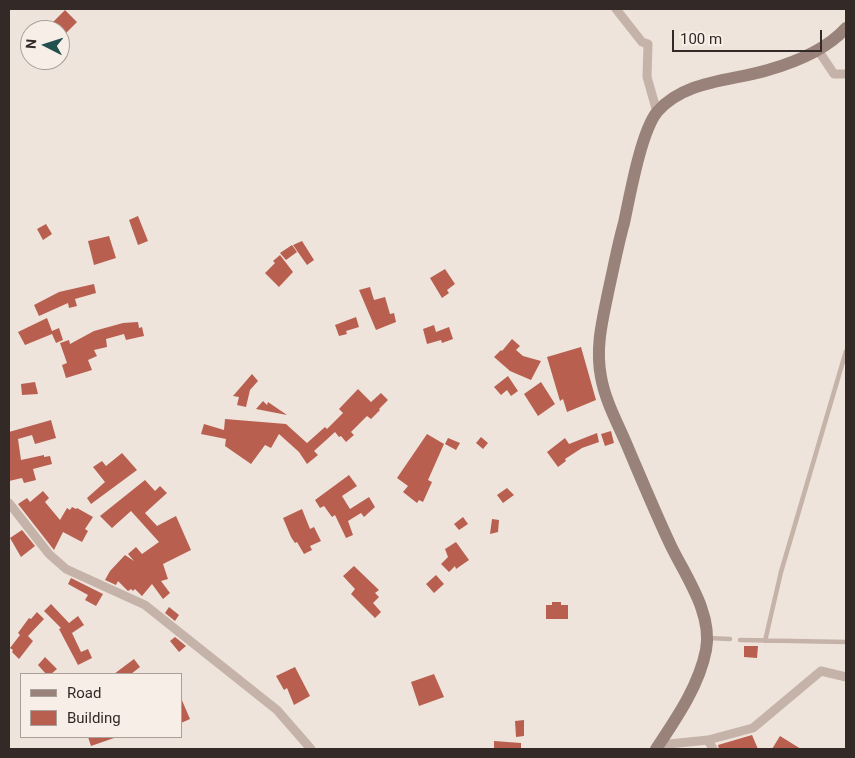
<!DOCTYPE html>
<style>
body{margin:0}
#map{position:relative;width:855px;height:758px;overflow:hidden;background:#eee4db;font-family:Roboto,sans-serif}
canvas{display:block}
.frame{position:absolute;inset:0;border:10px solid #332a28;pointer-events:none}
.legend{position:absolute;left:20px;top:673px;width:162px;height:65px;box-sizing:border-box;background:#f7eee7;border:1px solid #a9a09b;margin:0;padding:6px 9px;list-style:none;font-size:15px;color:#332a28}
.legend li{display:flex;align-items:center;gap:10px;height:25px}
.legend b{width:25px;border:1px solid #a9a09b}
.north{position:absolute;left:20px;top:20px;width:50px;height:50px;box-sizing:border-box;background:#f7eee7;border:1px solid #a9a09b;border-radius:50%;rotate:275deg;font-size:14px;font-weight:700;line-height:20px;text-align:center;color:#332a28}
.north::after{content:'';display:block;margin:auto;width:18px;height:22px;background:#22504e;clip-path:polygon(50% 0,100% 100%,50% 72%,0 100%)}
.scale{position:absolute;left:672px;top:30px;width:150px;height:22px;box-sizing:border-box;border:2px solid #332a28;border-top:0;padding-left:6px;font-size:15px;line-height:18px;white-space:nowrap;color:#332a28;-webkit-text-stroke:4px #f7eee7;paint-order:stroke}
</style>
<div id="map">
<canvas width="855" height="758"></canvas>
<div class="frame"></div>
<ul class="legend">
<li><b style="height:6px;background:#98827a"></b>Road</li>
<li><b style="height:14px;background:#b85f50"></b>Building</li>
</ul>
<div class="north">N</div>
<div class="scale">100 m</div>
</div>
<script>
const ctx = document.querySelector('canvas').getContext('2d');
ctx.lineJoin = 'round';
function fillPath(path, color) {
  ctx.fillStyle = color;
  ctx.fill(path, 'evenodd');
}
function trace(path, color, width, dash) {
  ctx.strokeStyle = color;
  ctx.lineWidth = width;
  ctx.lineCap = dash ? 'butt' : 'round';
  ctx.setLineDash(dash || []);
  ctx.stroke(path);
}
fillPath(new Path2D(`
 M65 10 77 22 65 34 53 22Z
 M138 216 148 241 138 245 129 220Z
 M46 224 52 234 43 240 37 229Z
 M109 236 116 258 94 265 88 241Z
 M302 241 314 260 307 265 293 245Z
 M292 245 297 252 286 260 280 253Z
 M280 255 293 272 279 287 265 273 275 263 273 261Z
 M445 269 455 284 447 290 449 293 442 298 430 278Z
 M94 284 96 293 75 299 77 306 69 308 68 303 39 316 34 305 59 292Z
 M370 287 374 300 385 297 390 314 394 313 396 322 376 330 359 290Z
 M356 317 359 327 346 331 347 334 339 336 335 325Z
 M47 318 52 331 59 328 63 340 56 343 52 334 25 345 18 332Z
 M138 322 139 328 142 327 144 336 126 340 124 334 106 339 107 347 94 350 97 356 88 360 92 370 66 378 62 365 67 363 60 343 69 340 70 344 94 331 123 323Z
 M434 325 436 332 449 327 453 339 442 343 441 340 427 344 423 329Z
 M512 339 520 346 516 350 523 356 541 361 531 380 510 371 494 357 501 350 502 351Z
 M581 347 596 400 567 412 563 399 560 401 547 357Z
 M252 374 258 381 250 390 246 407 237 405 239 397 233 396Z
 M508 376 518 391 511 396 507 390 501 395 494 387Z
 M35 382 38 394 22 395 21 384Z
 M541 382 555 404 538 416 524 394Z
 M358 389 371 402 381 393 388 400 379 409 380 410 371 419 367 416 351 432 354 435 346 442 341 436 339 437 335 432 314 451 318 455 307 464 299 452 279 434 271 448 265 445 251 464 225 446 226 439 201 434 204 424 224 430 225 419 286 424 307 443 325 427 327 429 343 413 339 409Z
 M263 401 267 405 268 402 287 415 256 409Z
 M51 420 56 438 35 444 32 435 18 439 21 460 44 455V457L50 456 52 464 33 469 36 480 24 483 22 478 9 481V432Z
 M611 431 614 443 605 446 601 434Z
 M597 433 599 442 582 448 565 459 566 461 558 467 547 452 565 438 569 444Z
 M427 434 444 444 428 480 432 482 423 502 419 500 417 503 403 492 408 486 397 478Z
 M481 437 488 443 483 449 476 443Z
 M448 438 460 443 456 450 445 444Z
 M122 453 137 470 91 504 87 498 105 482 93 467 102 461 106 466Z
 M349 475 357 486 342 496 350 509 369 497 375 507 364 517 361 513 348 521 353 535 346 538 335 515 332 517 324 506 320 508 315 500Z
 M145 480 155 491 160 486 167 493 145 513 157 526 176 516 191 550 163 564 168 579 161 581 170 593 163 599 152 584 142 596 135 589 133 591 131 589 128 591 118 581 116 585 105 580 110 571 125 555 134 561 128 554 136 547 142 554 159 542 131 511 112 528 100 516Z
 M507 488 514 495 503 503 497 495Z
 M43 491 49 498 45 502 60 520 67 508 70 510 72 507 76 509 77 508 93 517 85 529 88 531 82 542 63 532 54 550 18 504 27 498 30 502Z
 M302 509 310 529 314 527 321 541 310 546 312 550 304 554 297 542 295 543 291 537 283 518Z
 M463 517 468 524 459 530 454 524Z
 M492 519 499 520 498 532 490 534Z
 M22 530 35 546 21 557 10 538Z
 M456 542 469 560 456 569 455 566 449 572 441 564 448 557 445 549Z
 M354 566 379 590 375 593 379 597 373 603 381 612 375 618 351 594 355 589 343 576Z
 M436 575 444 584 434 593 426 584Z
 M71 578 103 594 96 606 85 600 88 595 68 584Z
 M552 602H561V605H568V619H546V605H552Z
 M51 604 69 623 78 616 84 625 72 633 81 652 88 649 92 658 78 665 59 629 61 628 44 611Z
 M169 607 179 615 175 621 165 613Z
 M37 612 44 619 28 636 33 641 19 659 12 652 13 650 10 648 20 635 18 633 29 618 31 619Z
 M175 637 186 646 179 652 170 641Z
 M744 646H758L757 658 744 657Z
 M45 657 57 669 51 674H46L38 665Z
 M134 659 140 667 131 674H114Z
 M295 667 310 696 294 705 287 688 284 690 276 676Z
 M434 674 444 697 419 706 411 682Z
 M181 698 190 719 181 723Z
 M524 720V736L516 737 515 721Z
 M752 735 758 749H719L718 745Z
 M780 736 801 749H772Z
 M88 737H114V738L91 746Z
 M494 741 521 743V749H494Z`), '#b85f50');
trace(new Path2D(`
 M709 638 730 639
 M740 640 846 642
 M765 641 781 572 846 351`), '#c5b3a9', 4.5);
trace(new Path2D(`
 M616 9 642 42 648 44 647 77 657 112
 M818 50 834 74H846
 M9 503 49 554 66 569 145 605 277 710 311 749
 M708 740 713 749
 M659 745 708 740 753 728 821 671 846 677`), '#c5b3a9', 9);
trace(new Path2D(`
 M656 749C676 719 699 686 706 650 713 614 686 577 671 546 655 512 641 478 626 443 617 422 605 400 601 377 595 346 603 318 609 288 614 266 618 244 624 223 630 195 641 132 657 112 684 80 732 81 768 70 796 62 827 49 846 28`), '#98827a', 12);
</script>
